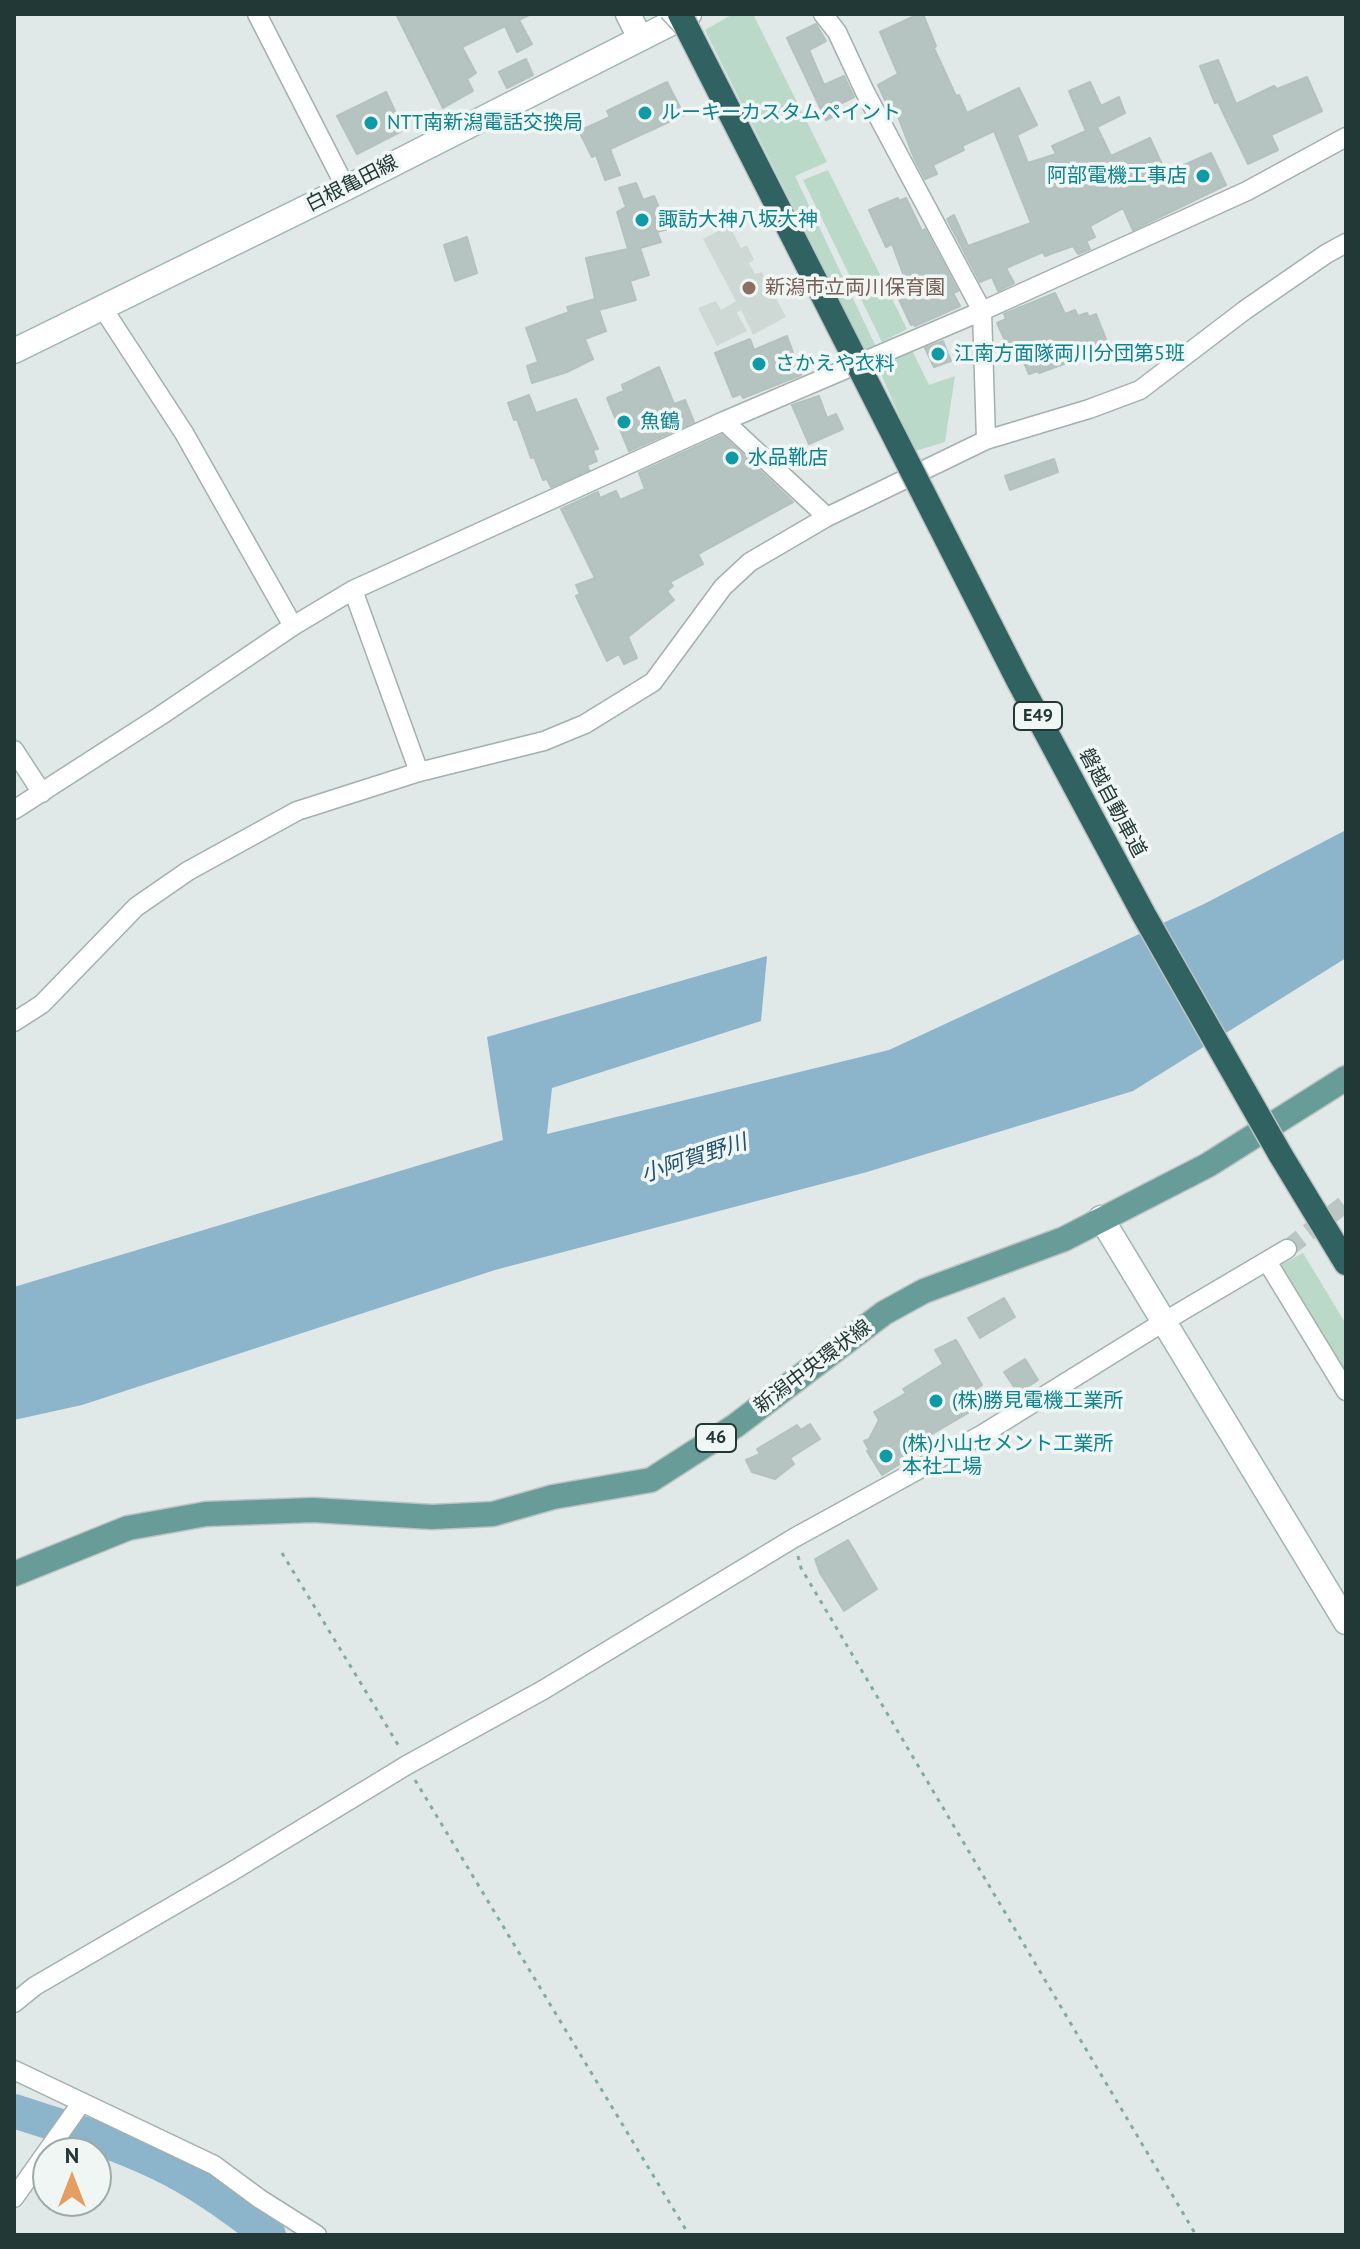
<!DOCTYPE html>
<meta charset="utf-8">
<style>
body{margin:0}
#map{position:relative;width:1360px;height:2249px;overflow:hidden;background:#e0e9e7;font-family:"PT Sans",sans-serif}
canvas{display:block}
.frame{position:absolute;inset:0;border:16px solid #223837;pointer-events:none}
.north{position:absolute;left:32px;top:2137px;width:80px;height:80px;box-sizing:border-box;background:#f0f6f4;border:2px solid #9eaaa8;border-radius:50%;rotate:0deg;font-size:22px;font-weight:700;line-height:32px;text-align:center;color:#223837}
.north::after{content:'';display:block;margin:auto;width:28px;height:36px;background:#e69d61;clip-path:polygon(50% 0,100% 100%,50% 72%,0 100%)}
</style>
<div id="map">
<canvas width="1360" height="2249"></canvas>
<div class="frame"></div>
<div class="north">N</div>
</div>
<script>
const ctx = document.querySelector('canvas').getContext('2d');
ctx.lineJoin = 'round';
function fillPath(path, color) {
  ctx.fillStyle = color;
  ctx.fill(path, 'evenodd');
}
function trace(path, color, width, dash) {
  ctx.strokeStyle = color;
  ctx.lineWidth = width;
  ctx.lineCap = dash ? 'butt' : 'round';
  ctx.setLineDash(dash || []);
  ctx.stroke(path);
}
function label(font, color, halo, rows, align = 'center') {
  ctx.font = font + ' "PT Sans","Noto Sans JP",sans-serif';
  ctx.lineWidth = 7;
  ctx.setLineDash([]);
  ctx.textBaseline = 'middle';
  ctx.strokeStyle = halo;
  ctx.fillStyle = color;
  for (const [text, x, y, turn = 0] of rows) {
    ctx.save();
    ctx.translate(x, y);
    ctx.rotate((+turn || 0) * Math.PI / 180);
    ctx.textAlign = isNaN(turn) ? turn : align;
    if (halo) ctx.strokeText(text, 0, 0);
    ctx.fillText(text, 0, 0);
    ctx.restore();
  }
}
fillPath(new Path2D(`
 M729 225 741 248 747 245 754 260 749 263 755 274 762 272 786 317 753 335 741 310 737 313 747 331 717 346 698 308 716 301 721 310 736 301 703 239Z`), '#ced9d6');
fillPath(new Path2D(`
 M733 14H753L827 162 795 176 876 347 865 351 705 30Z
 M828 170 907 329 882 342 803 180Z
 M911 348 929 385 955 376 945 442 915 451 876 363Z
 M1303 1253 1346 1324V1384L1279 1266Z`), '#bad9c9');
fillPath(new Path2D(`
 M1346 830V958L1133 1091 867 1172 495 1270 82 1405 14 1420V1287L503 1140 487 1037 767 956 761 1021 552 1088 547 1134 889 1050 1204 904Z`), '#8cb4cb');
trace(new Path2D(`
 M14 2111C63 2127 113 2141 160 2164 200 2183 234 2209 269 2235`), '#8cb4cb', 34);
const building = new Path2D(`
 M396 14H531L519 20 532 44 517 52 505 26 462 47 476 73 467 79 473 91 443 108Z
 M919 14H923L936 46 934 48 956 96 959 95 967 113 1019 88 1037 125 1017 135 1028 163 1056 154 1052 146 1086 131 1069 91 1090 82 1101 106 1119 97 1125 113 1097 127 1111 156 1150 138 1166 173 1211 153 1226 185 1133 230 1123 208 1090 226 1095 237 1086 241 1090 249 1078 254 1073 246 1045 256 1043 252 1006 268 1014 283 998 291 992 277 980 282 947 219 954 215 968 246 1031 223 994 131 962 146 964 150 933 165 937 174 925 179 914 158 895 109 890 111 878 85 898 74 880 32Z
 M816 24 826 41 809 50 824 85 844 76 854 97 834 107 837 115 826 120 787 38Z
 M526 59 533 75 507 88 499 72Z
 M1218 60 1236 104 1274 86 1277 89 1307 77 1322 111 1271 135 1278 150 1248 164 1218 102 1215 103 1200 66Z
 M667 82 684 115 610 149 620 175 605 180 596 155 592 157 579 131 610 117 607 111Z
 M386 92 404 130 357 154 337 116Z
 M636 183 643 200 654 196 668 229 657 232 661 242 640 248 649 275 630 281 636 300 599 310 606 331 585 339 593 359 567 372 532 383 527 366 538 362 526 328 569 312 567 307 595 299 596 303 586 258 628 249 617 212 626 207 619 188Z
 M898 198 899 201 906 198 922 231 925 229 958 291 953 293 960 306 915 326 914 324 911 325 895 291 908 287 892 244 886 247 869 210Z
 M467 237 477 273 455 281 444 245Z
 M1055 293 1065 314 1075 310 1078 316 1087 313 1089 317 1096 314 1108 344 1096 349 1097 352 1039 373 1038 371 1029 374 1020 354 1013 358 997 323 1006 319 1004 314Z
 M787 336 801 375 743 398 741 394 733 397 715 353 750 339 754 350Z
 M943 341 951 361 934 367 925 348Z
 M659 367 674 404 685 400 694 422 629 451 607 398 624 391 622 385Z
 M529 395 536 413 576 399 598 449 593 450 597 461 587 465 589 470 551 487 547 479 543 480 534 457 531 458 517 419 514 420 508 403Z
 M819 396 827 418 836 414 843 429 809 444 792 405Z
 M722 435 793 502 698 554 703 564 670 582 673 586 667 591 674 600 628 637 637 658 624 664 619 654 607 661 576 596 580 594 576 585 595 578 561 509 598 492 600 498 616 491 620 500 645 489 639 473Z
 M1054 459 1058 472 1010 490 1005 476Z
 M1004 1298 1015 1317 980 1338 968 1318Z
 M956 1340 982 1385 960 1400 968 1413 927 1437 932 1444 882 1475 867 1451 869 1450 864 1441 869 1439 879 1420 874 1412 906 1393 903 1389 943 1364 935 1350Z
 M1025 1359 1038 1380 1018 1393 1004 1372Z
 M810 1424 820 1439 790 1458 794 1464 775 1479 752 1472 746 1460 760 1454 757 1449 797 1425 801 1430Z
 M848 1540 877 1589 844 1611 820 1573 815 1559Z`);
fillPath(building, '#b5c4c1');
trace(building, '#b3c2bf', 2);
trace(new Path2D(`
 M1287 1249 1346 1203`), '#bac6c4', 18, [18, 9]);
const street = new Path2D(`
 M257 14 346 188
 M823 14 837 32 865 92 982 311 986 440
 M102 307 184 433 293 626
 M724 421 827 517
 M353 590 419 772
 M14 750 42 793
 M14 810 160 716 293 626 353 590 724 421 982 311 1247 191 1346 137
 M14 1022 42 1004 136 907 188 871 297 811 419 772 544 741 585 724 653 682 723 587 750 562 827 517 986 440 1089 409 1140 390 1245 310 1326 254 1346 243
 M1268 1263 1346 1391
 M14 2003 35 1986 231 1872 407 1765 543 1690 794 1538 983 1434 1165 1321 1287 1249
 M14 2070 214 2165 260 2199 317 2235
 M14 2198 82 2102`);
const secondary = new Path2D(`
 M628 14 640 38
 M14 351 346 188 689 14
 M1101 1218 1346 1622`);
const primary = new Path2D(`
 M14 1574 128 1528 206 1514 313 1510 432 1517 493 1514 553 1497 651 1480 735 1426 884 1313 924 1291 1064 1239 1208 1165 1346 1078`);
const highway = new Path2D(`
 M1280 1154 1346 1263`);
trace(street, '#a3b0af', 21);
trace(secondary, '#a0b4b1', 27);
trace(primary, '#bdc3c3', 27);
trace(highway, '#bdc3c3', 27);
trace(new Path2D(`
 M282 1553 400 1748
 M798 1556 801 1568 1196 2235
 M415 1780 689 2235`), '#83aba6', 3, [4, 6]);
trace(street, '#fff', 18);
trace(secondary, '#fff', 24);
trace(primary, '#689c99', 24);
trace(highway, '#306262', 24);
const laneBridge = new Path2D(`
 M665 14 680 30`);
const highwayBridge = new Path2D(`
 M680 14 1017 678 1144 915 1280 1154`);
trace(laneBridge, '#a3b0af', 12, []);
trace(highwayBridge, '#bdc3c3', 27, []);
trace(laneBridge, '#fff', 9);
trace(highwayBridge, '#306262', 24);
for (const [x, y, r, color] of [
 [645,113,8,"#0f9aa8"],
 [371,123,8,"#0f9aa8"],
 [1203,176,8,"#0f9aa8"],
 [642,220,8,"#0f9aa8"],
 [749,288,8,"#8d6e63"],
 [938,354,8,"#0f9aa8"],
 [759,364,8,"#0f9aa8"],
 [624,422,8,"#0f9aa8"],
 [732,458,8,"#0f9aa8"],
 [936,1401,8,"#0f9aa8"],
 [886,1456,8,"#0f9aa8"]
]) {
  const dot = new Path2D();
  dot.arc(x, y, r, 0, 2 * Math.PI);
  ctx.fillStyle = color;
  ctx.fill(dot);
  trace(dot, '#f0f6f4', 3);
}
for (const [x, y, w] of [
 [1038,716,48],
 [716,1438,40]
]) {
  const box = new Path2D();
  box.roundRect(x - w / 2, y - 14, w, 28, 6);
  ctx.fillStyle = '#f0f6f4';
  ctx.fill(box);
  trace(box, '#223837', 2);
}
label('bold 18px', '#223837', null, [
 ["E49",1038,716],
 ["46",716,1438]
]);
label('20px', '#0d838f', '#f0f6f4', [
 ["ルーキーカスタムペイント",661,113],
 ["NTT南新潟電話交換局",387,123],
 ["阿部電機工事店",1187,176,"right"],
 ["諏訪大神八坂大神",658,220],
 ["江南方面隊両川分団第5班",954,354],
 ["さかえや衣料",775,364],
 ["魚鶴",640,422],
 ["水品靴店",748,458],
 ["(株)勝見電機工業所",952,1401],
 ["(株)小山セメント工業所",902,1444],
 ["本社工場",902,1467]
], 'left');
label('20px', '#223837', '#f0f6f4', [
 ["白根亀田線",352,184,-27],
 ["磐越自動車道",1112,803,62],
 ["新潟中央環状線",813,1367,-37]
]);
label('20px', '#785e54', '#f0f6f4', [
 ["新潟市立両川保育園",765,288]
], 'left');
label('italic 22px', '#21526f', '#f0f6f4', [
 ["小阿賀野川",694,1159,-18]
]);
</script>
